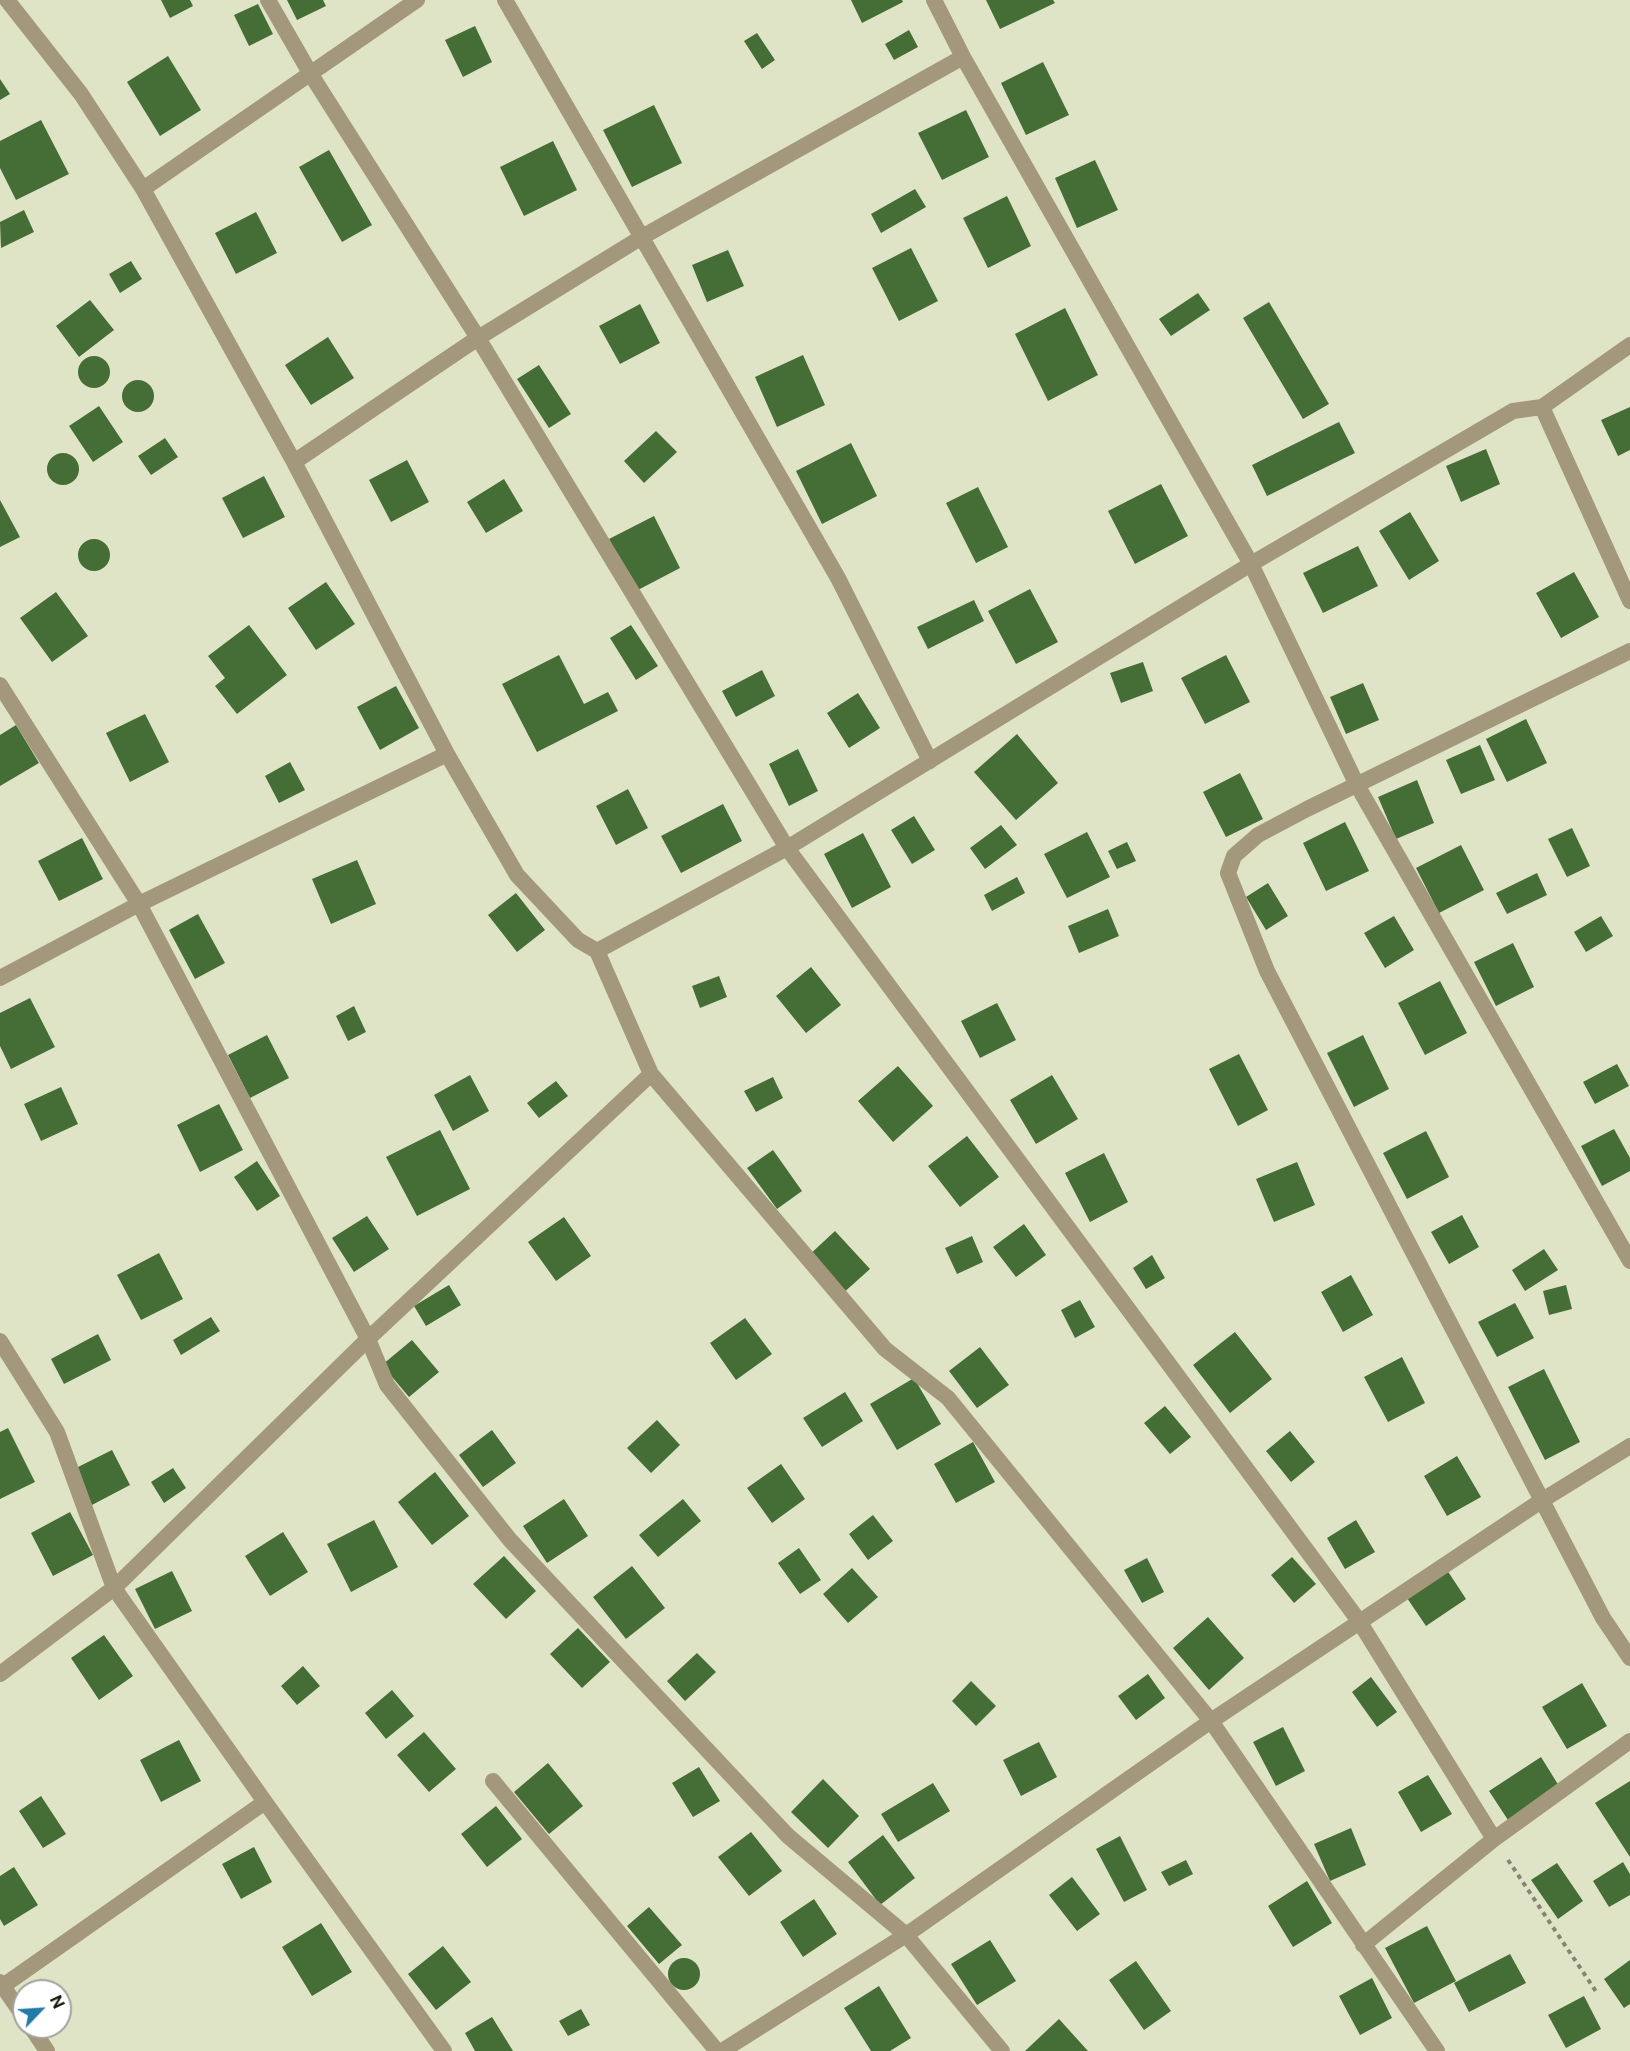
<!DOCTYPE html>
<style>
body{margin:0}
#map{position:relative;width:1630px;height:2051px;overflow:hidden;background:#e0e4c6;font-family:"Public Sans",sans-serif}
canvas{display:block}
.north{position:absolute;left:12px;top:1979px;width:60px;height:60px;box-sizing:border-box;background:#fff;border:2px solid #a1a29e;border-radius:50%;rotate:65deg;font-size:16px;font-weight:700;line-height:24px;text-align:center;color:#15170c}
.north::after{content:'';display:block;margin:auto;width:21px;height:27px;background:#227aa9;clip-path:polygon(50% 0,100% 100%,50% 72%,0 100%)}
</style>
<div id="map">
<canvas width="1630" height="2051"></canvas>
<div class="north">N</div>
</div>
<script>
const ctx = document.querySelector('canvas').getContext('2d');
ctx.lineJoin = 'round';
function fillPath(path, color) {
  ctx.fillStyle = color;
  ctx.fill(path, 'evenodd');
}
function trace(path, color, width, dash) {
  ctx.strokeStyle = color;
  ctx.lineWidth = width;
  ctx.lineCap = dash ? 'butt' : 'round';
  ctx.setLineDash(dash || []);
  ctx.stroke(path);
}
fillPath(new Path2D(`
 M161 0H190L193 6 170 18Z
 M287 0H323L326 6 297 20Z
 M851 0H902L903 2 862 23Z
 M986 0H1053L1055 3 1000 29Z
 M258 4 273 34 249 46 234 15Z
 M475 26 492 62 463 77 445 40Z
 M909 30 918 47 894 60 885 44Z
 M757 33 775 60 762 69 744 41Z
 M168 56 201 110 160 136 127 82Z
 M1043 62 1069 115 1026 135 1001 83Z
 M0 79 10 94 0 100Z
 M654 105 682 163 632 187 603 130Z
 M966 110 989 157 942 180 918 133Z
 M41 120 69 174 16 200 0 168V141Z
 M553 141 577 190 524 216 500 167Z
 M329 150 372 225 342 242 299 167Z
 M1095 160 1118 210 1077 228 1055 178Z
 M915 189 926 207 881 233 871 214Z
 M1007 196 1031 246 988 268 963 218Z
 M24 210 34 232 1 248 0 222Z
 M256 212 277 253 236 274 215 233Z
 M911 248 938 301 899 321 872 268Z
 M728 250 744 286 707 302 692 265Z
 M131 261 142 279 120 293 109 274Z
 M1198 293 1210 310 1171 336 1159 319Z
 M90 300 114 330 79 357 56 326Z
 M1269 302 1329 404 1303 419 1243 318Z
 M640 304 660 343 620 364 599 326Z
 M1065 308 1098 375 1048 401 1015 334Z
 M328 337 354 378 311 405 285 365Z
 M803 355 825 405 777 427 755 377Z
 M78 372a16 16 0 1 1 32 0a16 16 0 1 1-32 0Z
 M539 365 571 414 549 428 517 379Z
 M122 396a16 16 0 1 1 32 0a16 16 0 1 1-32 0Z
 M99 406 123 442 93 462 69 426Z
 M1630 407V450L1618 456 1601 420Z
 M1339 422 1355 453 1267 496 1252 465Z
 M656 431 677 452 644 483 624 461Z
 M165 438 178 457 151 475 138 456Z
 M851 443 877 496 822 524 796 471Z
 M1486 449 1500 484 1461 502 1446 466Z
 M47 469a16 16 0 1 1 32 0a16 16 0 1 1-32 0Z
 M407 460 429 502 391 522 369 480Z
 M264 476 285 517 243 538 222 498Z
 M504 479 523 511 486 533 467 502Z
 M1161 484 1188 536 1135 564 1108 511Z
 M978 487 1008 547 976 563 946 503Z
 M0 500 20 537 0 547Z
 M1410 512 1439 561 1409 580 1379 531Z
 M654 516 680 568 636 591 609 539Z
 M78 555a16 16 0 1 1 32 0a16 16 0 1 1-32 0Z
 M1358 546 1378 586 1323 613 1303 573Z
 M1574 572 1599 617 1561 638 1536 593Z
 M326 582 355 624 316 650 288 608Z
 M1030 589 1058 642 1016 664 988 611Z
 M56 592 88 636 52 662 20 618Z
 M974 600 984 621 928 649 917 627Z
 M249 625 287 675 237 714 215 686 225 678 208 656Z
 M631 625 658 666 636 680 610 638Z
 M559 655 584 704 608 692 618 711 537 752 502 684Z
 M1226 655 1250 702 1205 724 1181 678Z
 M1143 662 1153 691 1121 703 1110 673Z
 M762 670 775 696 736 717 722 691Z
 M1363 683 1379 720 1346 734 1330 697Z
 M396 686 419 728 380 750 357 707Z
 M858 693 880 728 849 748 827 713Z
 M145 714 169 762 130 782 106 733Z
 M1526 719 1547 763 1507 782 1486 739Z
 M16 725 39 763 0 786V735Z
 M1017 734 1058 783 1016 820 974 772Z
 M1480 745 1495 780 1461 794 1446 760Z
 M798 749 818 791 789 806 769 764Z
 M290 762 305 790 279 803 265 776Z
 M1240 773 1263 819 1226 837 1203 792Z
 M1417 780 1434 823 1396 839 1378 797Z
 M628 789 648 828 616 845 596 806Z
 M723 804 742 841 681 873 661 836Z
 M914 816 935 850 912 864 891 830Z
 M1345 822 1369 871 1326 891 1303 843Z
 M1001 825 1017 845 985 869 970 848Z
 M1572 828 1590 866 1567 877 1548 839Z
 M1087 832 1110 877 1067 898 1044 854Z
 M863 833 891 887 852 908 824 854Z
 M82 838 103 879 59 901 38 861Z
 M1127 842 1136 861 1117 869 1108 851Z
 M1461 845 1484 890 1439 913 1416 868Z
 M357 860 376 904 331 924 312 879Z
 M1537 873 1547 895 1507 914 1496 893Z
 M1017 877 1025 893 992 911 984 895Z
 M1268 883 1288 916 1266 930 1246 897Z
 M516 893 545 930 517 952 488 915Z
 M1108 909 1119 936 1079 953 1068 926Z
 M198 914 225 963 195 979 169 930Z
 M1394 916 1414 950 1385 968 1364 933Z
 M1601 916 1613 936 1586 952 1574 932Z
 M1513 943 1534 987 1496 1006 1474 962Z
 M811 967 841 1005 806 1033 776 996Z
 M719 976 727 997 700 1008 692 986Z
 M1440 981 1467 1033 1425 1055 1398 1003Z
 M30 998 55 1047 11 1069 0 1046V1013Z
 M997 1003 1016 1040 980 1058 961 1021Z
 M354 1006 366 1032 348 1041 336 1016Z
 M267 1035 289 1078 250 1098 228 1055Z
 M1363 1035 1389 1089 1354 1107 1327 1053Z
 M1239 1054 1268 1110 1238 1126 1209 1069Z
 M1617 1064 1629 1086 1595 1104 1583 1082Z
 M898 1066 933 1106 893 1142 858 1101Z
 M470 1075 489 1111 453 1131 434 1095Z
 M1052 1075 1078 1119 1036 1144 1010 1100Z
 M773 1077 783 1098 756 1112 744 1091Z
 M556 1081 568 1096 539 1118 527 1103Z
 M61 1087 78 1124 41 1141 24 1104Z
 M219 1104 243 1150 200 1172 177 1125Z
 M1614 1129 1630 1158V1171L1602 1186 1581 1146Z
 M440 1130 470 1189 417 1216 386 1157Z
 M1426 1131 1449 1177 1407 1199 1383 1153Z
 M967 1136 999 1177 960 1207 928 1166Z
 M773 1150 802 1191 777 1209 747 1168Z
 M1104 1153 1128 1202 1090 1222 1065 1173Z
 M257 1161 280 1196 257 1211 234 1177Z
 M1297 1162 1315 1205 1274 1222 1256 1179Z
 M1462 1215 1479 1247 1449 1264 1431 1232Z
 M367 1216 389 1249 354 1272 332 1238Z
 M564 1217 591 1256 556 1281 528 1242Z
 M1024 1224 1046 1255 1016 1277 993 1247Z
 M835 1231 870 1269 841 1295 807 1257Z
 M972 1236 983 1262 957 1274 945 1248Z
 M1544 1249 1558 1270 1525 1291 1512 1270Z
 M159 1253 183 1299 141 1320 117 1275Z
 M1152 1255 1165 1278 1146 1289 1133 1268Z
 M1351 1275 1373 1315 1343 1332 1321 1292Z
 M449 1285 461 1305 426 1326 414 1306Z
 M1566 1285 1572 1309 1549 1315 1543 1291Z
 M1080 1300 1095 1327 1075 1338 1061 1310Z
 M1515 1303 1534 1338 1497 1357 1478 1322Z
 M211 1317 220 1331 181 1355 173 1340Z
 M745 1318 772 1354 736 1380 710 1343Z
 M1235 1332 1272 1379 1230 1413 1193 1365Z
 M98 1334 111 1360 64 1384 51 1359Z
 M412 1340 439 1372 409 1397 382 1365Z
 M980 1347 1009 1385 977 1408 949 1371Z
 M1402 1357 1425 1403 1388 1422 1364 1377Z
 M1544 1369 1580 1442 1545 1460 1508 1387Z
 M914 1378 941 1424 897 1450 870 1404Z
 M845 1392 863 1421 822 1447 803 1418Z
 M1165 1406 1191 1437 1170 1454 1144 1423Z
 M657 1420 680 1445 651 1473 627 1448Z
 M8 1428 35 1482 0 1499V1432Z
 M492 1430 516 1463 483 1487 459 1455Z
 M1290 1431 1315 1462 1291 1482 1266 1451Z
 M973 1442 995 1482 956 1503 934 1464Z
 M112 1450 130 1485 90 1506 72 1470Z
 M1457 1456 1481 1497 1447 1516 1424 1476Z
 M781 1464 805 1499 772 1523 747 1488Z
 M173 1468 186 1488 164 1503 151 1482Z
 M435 1472 469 1516 432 1545 398 1502Z
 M564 1499 588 1536 547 1563 523 1526Z
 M683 1499 701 1521 658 1557 639 1535Z
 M70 1512 93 1555 53 1576 31 1533Z
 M873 1515 893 1541 868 1560 849 1534Z
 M374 1520 398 1567 351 1592 327 1544Z
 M1356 1520 1375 1552 1345 1569 1327 1538Z
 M283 1532 308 1572 270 1596 245 1556Z
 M799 1548 821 1580 800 1594 778 1563Z
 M504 1556 536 1591 506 1619 473 1584Z
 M1292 1557 1316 1584 1294 1603 1271 1575Z
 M1147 1558 1164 1592 1142 1603 1124 1570Z
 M632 1566 665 1608 626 1639 593 1597Z
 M852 1568 878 1597 848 1623 823 1594Z
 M1447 1570 1466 1599 1426 1626 1407 1598Z
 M172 1571 192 1611 155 1629 135 1589Z
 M1208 1617 1244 1658 1209 1690 1173 1648Z
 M578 1628 610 1662 582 1688 550 1654Z
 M104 1635 133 1676 99 1700 71 1658Z
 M697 1653 716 1672 685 1701 667 1681Z
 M303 1666 320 1686 297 1705 281 1686Z
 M1148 1674 1165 1698 1136 1720 1118 1696Z
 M1371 1677 1397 1712 1377 1727 1352 1692Z
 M971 1681 996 1706 976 1726 952 1701Z
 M1582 1683 1607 1726 1567 1749 1542 1707Z
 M392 1690 414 1716 386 1739 365 1713Z
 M1283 1727 1305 1771 1276 1786 1253 1742Z
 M424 1732 456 1769 429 1792 397 1755Z
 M179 1740 201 1781 161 1802 140 1760Z
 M1039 1742 1057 1777 1021 1796 1003 1760Z
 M1541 1757 1559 1786 1508 1820 1489 1791Z
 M548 1763 583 1806 549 1834 514 1792Z
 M699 1767 720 1801 693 1817 672 1783Z
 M1428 1775 1452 1814 1421 1832 1398 1792Z
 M823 1779 859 1816 828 1848 791 1812Z
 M1630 1781V1857L1595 1803Z
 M933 1783 950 1811 898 1842 881 1814Z
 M41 1796 66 1834 43 1848 19 1811Z
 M496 1806 522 1839 487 1867 461 1834Z
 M1351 1828 1366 1865 1330 1881 1314 1844Z
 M751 1832 782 1871 749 1896 718 1857Z
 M883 1835 915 1878 880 1905 848 1862Z
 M1120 1836 1147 1890 1124 1902 1096 1849Z
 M254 1847 272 1882 241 1899 222 1864Z
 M1186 1860 1193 1874 1169 1886 1161 1872Z
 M1623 1862 1630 1874V1895L1609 1907 1593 1881Z
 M1557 1863 1583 1901 1558 1919 1531 1880Z
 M14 1867 38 1905 4 1926 0 1919V1876Z
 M1072 1877 1100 1914 1077 1931 1049 1895Z
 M1307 1881 1332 1923 1293 1947 1268 1906Z
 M814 1899 837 1934 803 1957 780 1922Z
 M649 1907 682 1945 659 1964 627 1926Z
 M321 1923 352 1972 312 1996 282 1947Z
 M1427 1926 1456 1981 1414 2003 1385 1948Z
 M990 1940 1016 1981 977 2005 951 1964Z
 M443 1946 471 1982 436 2010 408 1974Z
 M1510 1954 1526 1983 1469 2012 1454 1983Z
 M668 1974a16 16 0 1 1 32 0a16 16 0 1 1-32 0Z
 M1630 1960V2004L1624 2008 1604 1979Z
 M1136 1961 1171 2011 1144 2030 1109 1980Z
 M1372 1978 1392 2018 1360 2035 1339 1996Z
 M879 1986 911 2038 890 2051H871L844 2008Z
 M1584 1996 1601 2029 1566 2048 1548 2015Z
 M581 2009 590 2025 568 2036 559 2021Z
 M492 2017 513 2051H475L465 2033Z
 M1059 2019 1088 2051H1025Z`), '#456d36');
trace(new Path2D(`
 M1508 1860 1597 1993`), '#838771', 4, [4.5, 4.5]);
trace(new Path2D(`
 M7 0 81 94 143 189 294 462 447 754 517 875 578 940 597 951 651 1074 885 1349 948 1398 1211 1721 1437 2051
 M268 0 310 73 478 338 787 848 1359 1621 1494 1839
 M505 0 838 578 930 761
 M934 0 963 57 1251 564 1357 785 1630 1261
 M143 189 417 0
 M1630 345 1542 407 1630 601
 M294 462 478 338 642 237 963 57
 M1630 651 1307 809 1258 835 1234 856 1228 873 1267 971 1603 1618 1630 1658
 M0 685 139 904 368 1339 387 1385 510 1540 788 1836 906 1935 1002 2051
 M597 951 787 848 1251 564 1513 411 1542 407
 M0 978 139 904 447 754
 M0 1341 57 1432 114 1588 265 1802 444 2051
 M0 1674 114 1588 368 1339 651 1074
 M493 1781 717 2051
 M1363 1945 1494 1839 1630 1741
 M0 1982 24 2017
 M3 1986 265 1802
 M31 2027 47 2051
 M722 2051 906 1935 1211 1721 1541 1501 1630 1446`), '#a3987b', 16);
</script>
